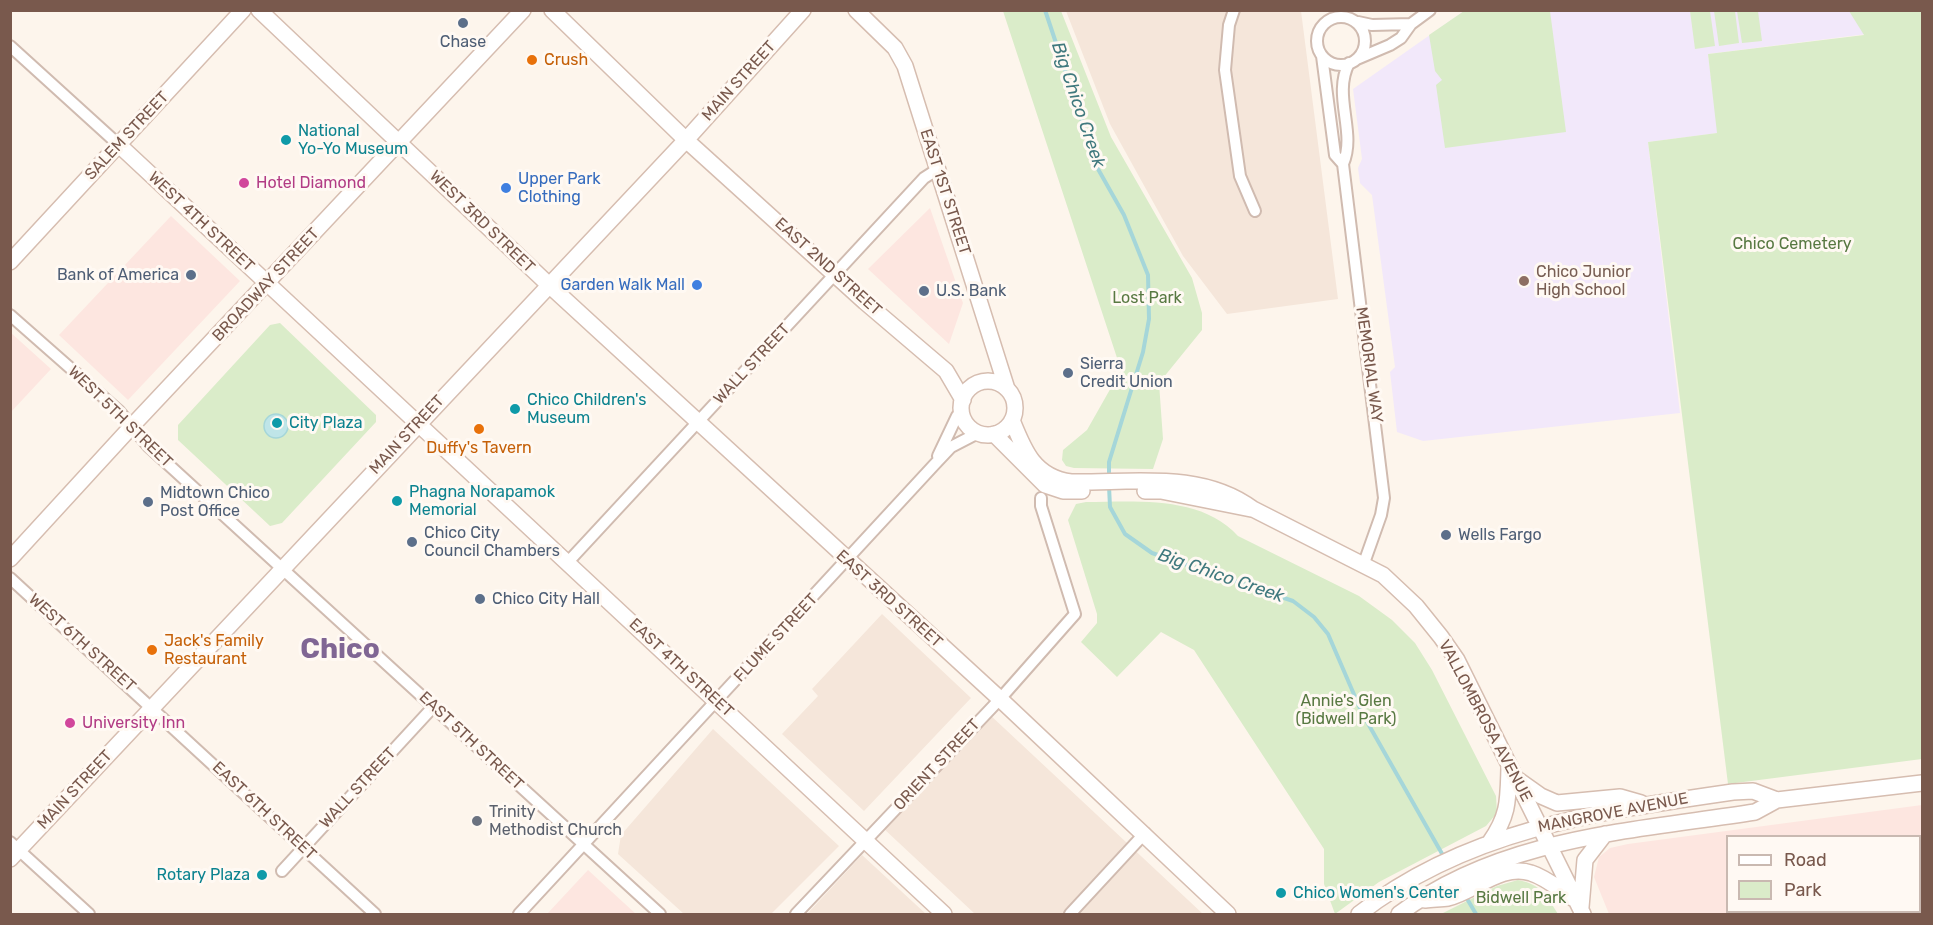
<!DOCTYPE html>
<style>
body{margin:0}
#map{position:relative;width:1933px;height:925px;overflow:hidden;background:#fdf5ec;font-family:Rubik,sans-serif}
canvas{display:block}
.frame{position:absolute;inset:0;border:12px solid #79594d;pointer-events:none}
.legend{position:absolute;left:1726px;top:835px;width:195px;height:78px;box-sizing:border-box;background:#fff9f3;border:2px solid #c9b9b1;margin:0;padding:8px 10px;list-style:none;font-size:18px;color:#79594d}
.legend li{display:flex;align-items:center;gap:12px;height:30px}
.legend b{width:30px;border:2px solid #c9b9b1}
</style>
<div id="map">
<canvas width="1933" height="925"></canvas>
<div class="frame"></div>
<ul class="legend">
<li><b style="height:8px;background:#fff"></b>Road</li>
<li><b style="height:16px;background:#daecc9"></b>Park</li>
</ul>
</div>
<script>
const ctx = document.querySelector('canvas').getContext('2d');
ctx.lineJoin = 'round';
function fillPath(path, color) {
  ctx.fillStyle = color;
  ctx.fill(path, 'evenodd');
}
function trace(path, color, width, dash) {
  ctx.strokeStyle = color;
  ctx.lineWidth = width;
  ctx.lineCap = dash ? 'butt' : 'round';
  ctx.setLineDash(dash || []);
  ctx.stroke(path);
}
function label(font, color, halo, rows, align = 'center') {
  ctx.font = font + ' Rubik,sans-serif';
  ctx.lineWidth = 6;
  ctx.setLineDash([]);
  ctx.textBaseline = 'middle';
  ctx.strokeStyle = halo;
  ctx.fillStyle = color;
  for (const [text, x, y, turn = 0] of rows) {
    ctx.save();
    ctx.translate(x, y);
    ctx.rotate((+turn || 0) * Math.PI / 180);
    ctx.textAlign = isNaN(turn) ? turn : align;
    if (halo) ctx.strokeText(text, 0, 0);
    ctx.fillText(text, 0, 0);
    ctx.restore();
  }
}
fillPath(new Path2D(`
 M1066 11H1301L1338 299 1227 314 1183 256 1110 124Z
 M882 614 971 698 864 811 782 734 818 696 812 689Z
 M989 714 1203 914H975L883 828Z
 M713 729 839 846 771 914H684L618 854 621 835Z
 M862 855 926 914H807Z`), '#f5e6da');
fillPath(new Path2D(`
 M930 208 963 303 949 344 868 269Z
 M171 216 240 281 128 400 59 335Z
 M10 332 51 369 11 412H10Z
 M1922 805V914H1609L1594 877 1599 857 1610 848 1628 844ZM1920 836V912H1728V836Z
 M588 870 636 914H547Z`), '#fde6e0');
fillPath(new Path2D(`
 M1464 11H1922V27L1708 54 1718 133 1648 142 1680 413 1423 441 1397 432 1390 372 1395 367 1372 195 1360 183 1358 168 1362 159 1353 89Z`), '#f2e8fa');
fillPath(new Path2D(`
 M1003 11H1061L1111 137 1192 278 1202 313V330L1159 383 1163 439 1153 469 1074 468 1066 466 1062 460 1063 450 1087 430 1121 370Z
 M1464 11H1550L1566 132 1445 148 1436 85 1442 80 1435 71 1429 35Z
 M1690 11H1710L1715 46 1695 49Z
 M1714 11H1735L1739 43 1719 46Z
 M1737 11H1758L1762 41 1742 43Z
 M1849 11H1922V759L1728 784 1648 142 1717 133 1708 54 1864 35Z
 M280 323 376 415V422L282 523 270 526 178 440V425L270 325Z
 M1086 502C1135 502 1201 495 1238 536L1359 596 1392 620 1415 643 1432 670 1496 796 1497 813 1486 826 1379 882 1335 914 1324 884V849L1194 650 1161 632 1117 677 1081 642 1097 623V614L1068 520 1076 504Z
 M1518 880C1542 885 1546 895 1558 914H1441L1497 886Z`), '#daecc9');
const water = new Path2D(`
 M264 426a12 12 0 1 1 24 0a12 12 0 1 1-24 0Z`);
fillPath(water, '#bfe5e8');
trace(water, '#a5d6d9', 1.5);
trace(new Path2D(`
 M1045 10 1098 169 1124 215 1148 275 1149 319 1143 352 1109 462V479
 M1109 486 1110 507 1125 534 1152 553 1293 601 1314 617 1328 634 1362 713 1445 859
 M1466 897 1476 914`), '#a5d6d9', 4);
const street = new Path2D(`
 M1234 10 1229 25 1225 70 1240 176 1255 211
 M1317 41a24 24 0 1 1 48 0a24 24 0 1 1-48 0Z
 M1358 22 1372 25 1411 24
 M10 46 119 145
 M1322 56 1335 155 1343 164
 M1357 59 1390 45 1401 38 1411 24 1430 10
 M1349 63C1332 96 1357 132 1343 164L1384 498 1381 515 1364 563
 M10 315 119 411 148 446 660 914
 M938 456 957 416 962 411
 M568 562 924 178 938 169
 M10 578 375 914
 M10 842 89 914
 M282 871 434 706
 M519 914 934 465 951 447 978 433
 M796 914 1000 699 1075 614 1041 506V498
 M1070 914 1145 833`);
const secondary = new Path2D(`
 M259 10 549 285 1000 699 1228 914
 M552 10 686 140 865 302 946 371 963 400
 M856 10 895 48 905 66 1007 389
 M119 145 944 914
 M10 262 243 10
 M961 408a27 27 0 1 1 54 0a27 27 0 1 1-54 0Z
 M1012 420C1024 450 1034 477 1071 482 1132 483 1201 470 1253 509L1383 575 1416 606 1441 637 1457 660 1583 914
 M994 434 1045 485 1063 491H1082
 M1145 491H1161L1251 509
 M10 559 132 426 523 10
 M1517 779 1541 796 1557 803 1620 797 1641 803
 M1490 842C1509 815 1508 800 1509 768
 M10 859 686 140 803 10
 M1425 900C1433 899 1441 899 1448 898 1474 892 1502 863 1531 873 1547 878 1560 890 1574 899
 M1581 907 1585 860 1605 834
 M1359 914C1467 829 1602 811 1733 792L1753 791 1777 800
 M1399 914C1501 837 1634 831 1755 812L1777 800 1922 783`);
trace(street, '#d0bbb0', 14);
trace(secondary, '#d6bdb0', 18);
trace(street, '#fff', 10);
trace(secondary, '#fff', 15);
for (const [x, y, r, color] of [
 [463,23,6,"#5c6f8a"],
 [532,60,6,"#e8710a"],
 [286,140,6,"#0f9aa8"],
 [244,183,6,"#d1479c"],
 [506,188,6,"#3f7fe0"],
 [191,275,6,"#5c6f8a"],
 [1524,281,6,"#8d6e63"],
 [697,285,6,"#3f7fe0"],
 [924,291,6,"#5c6f8a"],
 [1068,373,6,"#5c6f8a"],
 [515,409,6,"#0f9aa8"],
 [277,423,6,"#0f9aa8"],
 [479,429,6,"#e8710a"],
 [397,501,6,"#0f9aa8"],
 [148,502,6,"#5c6f8a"],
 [1446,535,6,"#5c6f8a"],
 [412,542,6,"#5c6f8a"],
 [480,599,6,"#5c6f8a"],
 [152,650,6,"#e8710a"],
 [70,723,6,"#d1479c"],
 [477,821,6,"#6b7280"],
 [262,875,6,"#0f9aa8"],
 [1281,893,6,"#0f9aa8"]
]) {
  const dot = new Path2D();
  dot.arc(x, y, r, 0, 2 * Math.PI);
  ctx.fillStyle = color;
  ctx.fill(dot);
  trace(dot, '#fff9f3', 2);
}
label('16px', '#4e5e75', '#fff9f3', [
 ["Chase",463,42,"center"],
 ["Bank of America",179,275,"right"],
 ["U.S. Bank",936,291],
 ["Sierra",1080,364],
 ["Credit Union",1080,382],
 ["Midtown Chico",160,493],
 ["Post Office",160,511],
 ["Chico City",424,533],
 ["Council Chambers",424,551],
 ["Wells Fargo",1458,535],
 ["Chico City Hall",492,599]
], 'left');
label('16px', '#c56008', '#fff9f3', [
 ["Crush",544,60],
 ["Duffy's Tavern",479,448,"center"],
 ["Jack's Family",164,641],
 ["Restaurant",164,659]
], 'left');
label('16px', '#79594d', '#fff9f3', [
 ["MAIN STREET",739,81,-48],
 ["SALEM STREET",127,136,-47],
 ["EAST 1ST STREET",945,192,72],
 ["WEST 4TH STREET",201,222,43],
 ["WEST 3RD STREET",482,222,44],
 ["EAST 2ND STREET",828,267,42],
 ["BROADWAY STREET",266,285,-47],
 ["WALL STREET",752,364,-47],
 ["MEMORIAL WAY",1369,365,82],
 ["WEST 5TH STREET",120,417,44],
 ["MAIN STREET",407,435,-47],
 ["EAST 3RD STREET",889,599,42],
 ["FLUME STREET",776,638,-47],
 ["WEST 6TH STREET",82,643,42],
 ["EAST 4TH STREET",681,668,43],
 ["VALLOMBROSA AVENUE",1485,721,62],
 ["EAST 5TH STREET",471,741,43],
 ["ORIENT STREET",937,765,-47],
 ["WALL STREET",358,788,-47],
 ["MAIN STREET",75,790,-47],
 ["EAST 6TH STREET",264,811,43],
 ["MANGROVE AVENUE",1613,813,-11]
]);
label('16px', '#0d838f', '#fff9f3', [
 ["National",298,131],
 ["Yo-Yo Museum",298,149],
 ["Chico Children's",527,400],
 ["Museum",527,418],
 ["City Plaza",289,423],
 ["Phagna Norapamok",409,492],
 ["Memorial",409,510],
 ["Rotary Plaza",250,875,"right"],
 ["Chico Women's Center",1293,893]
], 'left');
label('16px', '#366cbe', '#fff9f3', [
 ["Upper Park",518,179],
 ["Clothing",518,197],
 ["Garden Walk Mall",685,285,"right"]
], 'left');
label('16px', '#b23c85', '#fff9f3', [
 ["Hotel Diamond",256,183],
 ["University Inn",82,723]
], 'left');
label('16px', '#587942', '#fff9f3', [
 ["Chico Cemetery",1792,244],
 ["Lost Park",1147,298],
 ["Annie's Glen",1346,701],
 ["(Bidwell Park)",1346,719],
 ["Bidwell Park",1521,898]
]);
label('16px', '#785e54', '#fff9f3', [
 ["Chico Junior",1536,272],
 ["High School",1536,290]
], 'left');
label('16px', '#5b616d', '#fff9f3', [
 ["Trinity",489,812],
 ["Methodist Church",489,830]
], 'left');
label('italic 18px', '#40797e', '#fff9f3', [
 ["Big Chico Creek",1078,105,71],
 ["Big Chico Creek",1221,576,19]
]);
label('bold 28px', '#806694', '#fff9f3', [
 ["Chico",340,650]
]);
</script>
